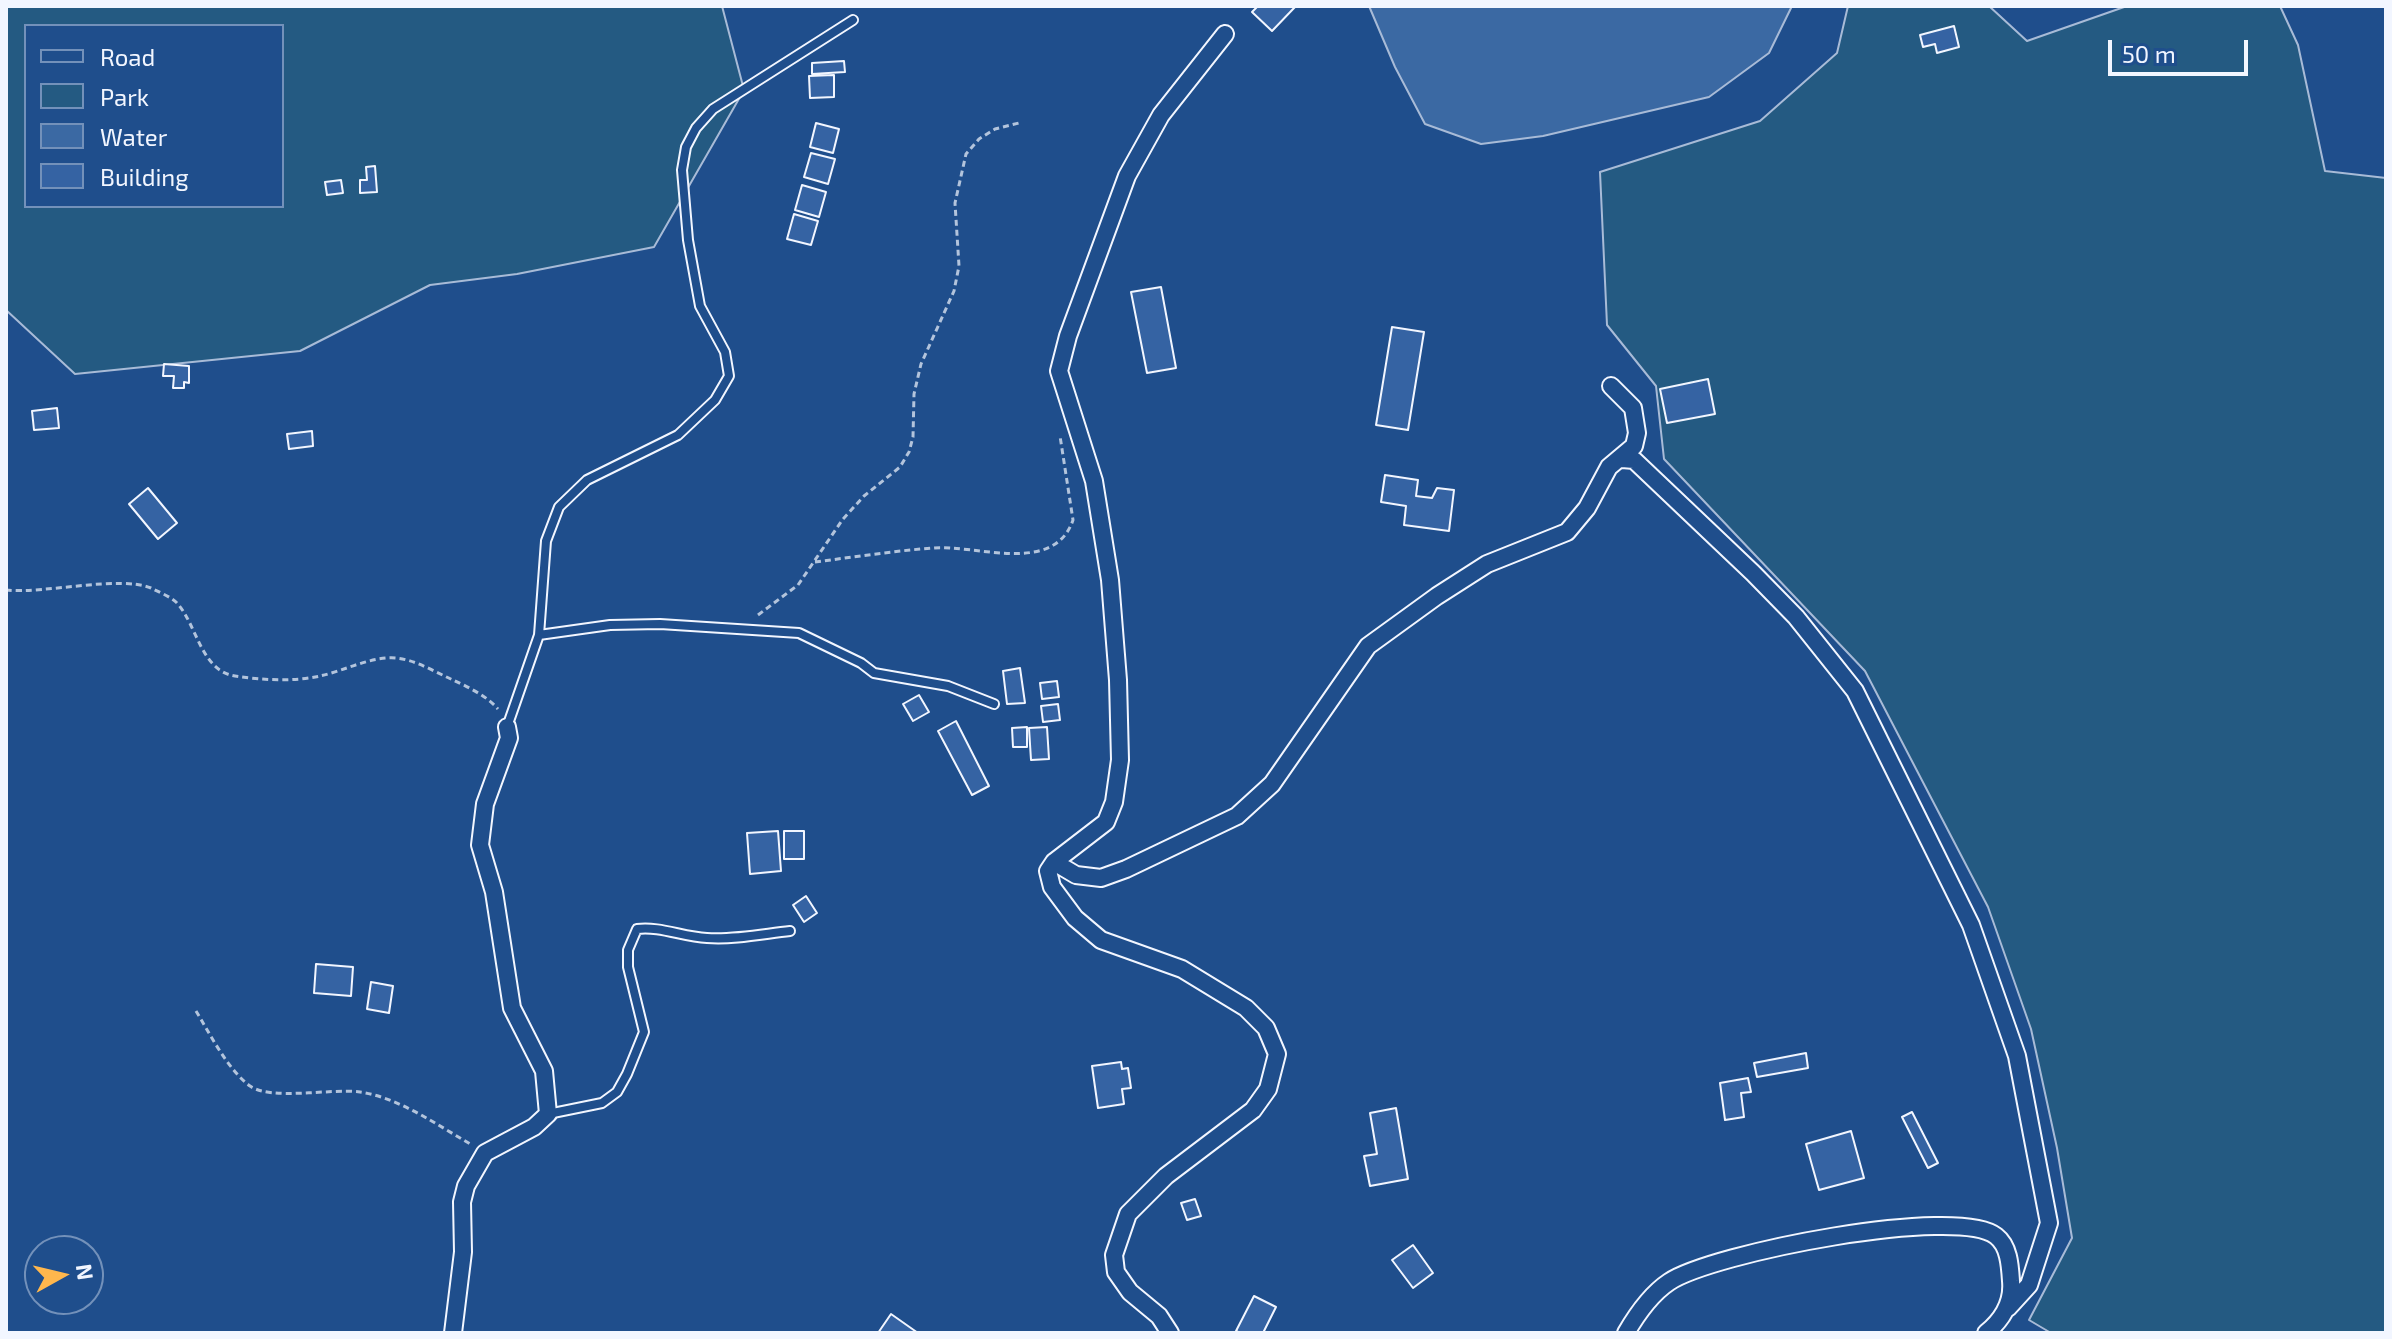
<!DOCTYPE html>
<style>
body{margin:0}
#map{position:relative;width:2392px;height:1339px;overflow:hidden;background:#1f4e8c;font-family:"Exo 2",sans-serif}
canvas{display:block}
.frame{position:absolute;inset:0;border:8px solid #f2f6ff;pointer-events:none}
.legend{position:absolute;left:24px;top:24px;width:260px;height:184px;box-sizing:border-box;background:#1f4e8c;border:2px solid #7391ba;margin:0;padding:10px 14px;list-style:none;font-size:24px;color:#f2f6ff}
.legend li{display:flex;align-items:center;gap:16px;height:40px}
.legend b{width:40px;border:2px solid #7391ba}
.north{position:absolute;left:24px;top:1235px;width:80px;height:80px;box-sizing:border-box;background:#1f4e8c;border:2px solid #7391ba;border-radius:50%;rotate:82deg;font-size:22px;font-weight:700;line-height:32px;text-align:center;color:#f2f6ff}
.north::after{content:'';display:block;margin:auto;width:28px;height:36px;background:#ffb74d;clip-path:polygon(50% 0,100% 100%,50% 72%,0 100%)}
.scale{position:absolute;left:2108px;top:40px;width:140px;height:36px;box-sizing:border-box;border:4px solid #f2f6ff;border-top:0;padding-left:10px;font-size:24px;line-height:28px;white-space:nowrap;color:#f2f6ff;-webkit-text-stroke:6px #1f4e8c;paint-order:stroke}
</style>
<div id="map">
<canvas width="2392" height="1339"></canvas>
<div class="frame"></div>
<ul class="legend">
<li><b style="height:10px;background:#1f4e8c"></b>Road</li>
<li><b style="height:22px;background:#245a82"></b>Park</li>
<li><b style="height:22px;background:#3b69a3"></b>Water</li>
<li><b style="height:22px;background:#3563a3"></b>Building</li>
</ul>
<div class="north">N</div>
<div class="scale">50 m</div>
</div>
<script>
const ctx = document.querySelector('canvas').getContext('2d');
ctx.lineJoin = 'round';
function fillPath(path, color) {
  ctx.fillStyle = color;
  ctx.fill(path, 'evenodd');
}
function trace(path, color, width, dash) {
  ctx.strokeStyle = color;
  ctx.lineWidth = width;
  ctx.lineCap = dash ? 'butt' : 'round';
  ctx.setLineDash(dash || []);
  ctx.stroke(path);
}
const green = new Path2D(`
 M6 6H722L744 90 654 247 517 274 430 285 300 351 75 374 6 310ZM26 26H282V206H26Z
 M1848 6H1989L2027 41 2127 6H2280L2298 45 2325 171 2386 178V1333H2051L2029 1320 2072 1238 2057 1148 2031 1029 1988 907 1865 671 1664 459 1656 386 1607 325 1600 172 1760 121 1837 53Z`);
fillPath(green, '#245a82');
trace(green, '#a8bbd7', 2);
const water = new Path2D(`
 M1369 6H1792L1769 53 1709 97 1543 136 1481 144 1425 124 1395 67Z`);
fillPath(water, '#3b69a3');
trace(water, '#a8bbd7', 2);
const building = new Path2D(`
 M1258 6H1294L1295 7 1272 31 1252 12Z
 M1954 26 1959 47 1937 53 1935 44 1923 47 1920 35Z
 M844 61 845 72 812 74V63Z
 M834 75V97L810 98 809 76Z
 M816 123 839 129 833 153 810 147Z
 M811 153 835 159 828 184 804 177Z
 M375 166 377 192 360 193V180H367L366 167Z
 M341 180 343 193 327 195 325 182Z
 M802 185 826 192 819 217 795 210Z
 M794 214 818 221 811 245 787 239Z
 M1161 287 1176 368 1147 373 1131 292Z
 M1392 327 1424 332 1408 430 1376 425Z
 M164 364 189 366V383L184 382V388H173L174 376H163Z
 M1708 379 1715 414 1667 423 1660 389Z
 M57 408 59 428 34 430 32 411Z
 M312 431 313 446 289 449 287 434Z
 M1385 475 1418 480 1416 496 1432 498 1437 488 1454 490 1449 531 1404 525 1406 506 1381 502Z
 M148 488 177 523 158 539 129 504Z
 M1020 668 1025 703 1007 704 1003 671Z
 M1057 681 1059 697 1042 699 1040 683Z
 M919 695 929 712 913 721 903 704Z
 M1058 704 1060 720 1043 722 1041 706Z
 M956 721 989 786 972 795 938 731Z
 M1027 727V747H1013L1012 728Z
 M1047 727 1049 759 1031 760 1029 728Z
 M778 831 781 871 750 874 747 833Z
 M784 831H804V859H784Z
 M806 896 817 913 804 922 793 905Z
 M316 964 353 967 351 996 314 993Z
 M371 982 393 986 389 1013 367 1009Z
 M1806 1053 1808 1068 1757 1077 1754 1063Z
 M1121 1062 1122 1069 1128 1068 1131 1088 1122 1089 1124 1104 1098 1108 1092 1066Z
 M1748 1078 1751 1092 1741 1093 1744 1117 1725 1120 1720 1083Z
 M1396 1108 1408 1179 1370 1186 1364 1156 1377 1154 1370 1113Z
 M1912 1112 1938 1163 1928 1168 1902 1117Z
 M1851 1131 1864 1178 1819 1190 1806 1144Z
 M1195 1199 1201 1216 1187 1220 1181 1203Z
 M1413 1245 1433 1273 1413 1288 1392 1260Z
 M1254 1296 1276 1307 1263 1333H1240L1236 1331Z
 M891 1314 918 1333H878Z`);
fillPath(building, '#3563a3');
trace(building, '#f2f6ff', 2);
const service = new Path2D(`
 M539 635 610 625 660 624 799 633 861 663 874 673 948 686 994 704
 M507 727 539 635 546 541 559 507 587 480 678 435 715 400 729 376 725 352 700 306 688 240 682 170 686 147 696 128 713 109 853 20
 M548 1114 602 1103 617 1092 627 1074 644 1032 628 967V950L637 929C660 926 683 937 707 938 734 940 763 934 790 931`);
const minor = new Path2D(`
 M1622 459 1634 460 1753 573 1796 617 1855 691 1971 925 2017 1056 2049 1223 2029 1285 2008 1308
 M1054 862 1076 875 1101 878 1126 869 1237 816 1272 784 1368 646 1437 596 1487 564 1567 532 1587 508 1609 467 1634 446 1637 433 1633 408 1611 386
 M453 1333 463 1252 462 1202 466 1186 485 1153 534 1127 548 1114 544 1071 512 1008 494 892 480 845 485 804 509 738 507 727
 M1170 1333 1159 1316 1130 1292 1116 1272 1114 1255 1128 1214 1166 1176 1253 1110 1268 1089 1277 1054 1266 1028 1246 1008 1182 969 1101 940 1075 918 1052 887 1048 871 1054 862 1106 822 1114 802 1120 760 1118 680 1110 580 1094 481 1059 371 1068 336 1127 176 1161 115 1225 34
 M1626 1333C1637 1314 1651 1294 1669 1282 1712 1253 1957 1205 1996 1236 2009 1246 2010 1265 2011 1281 2013 1302 2002 1320 1986 1333`);
trace(service, '#f2f6ff', 12);
trace(minor, '#f2f6ff', 20);
trace(new Path2D(`
 M815 562C854 557 893 551 933 548 975 544 1054 576 1073 520L1060 436
 M6 590C45 594 119 575 151 588 159 592 171 597 177 603 197 625 201 671 235 676 261 680 294 682 320 676 344 671 371 656 396 658 416 660 435 672 453 680 468 687 487 696 498 709
 M758 615 798 585 843 519 864 496 900 467 909 452 913 437 914 394 921 364 954 291 959 266 955 203 966 154 979 139 995 129 1019 123
 M196 1011C210 1034 228 1070 250 1086 271 1101 332 1088 360 1092 400 1098 437 1125 472 1145`), '#b3c4dc', 3, [6, 4]);
trace(service, '#1f4e8c', 8);
trace(minor, '#1f4e8c', 16);
</script>
